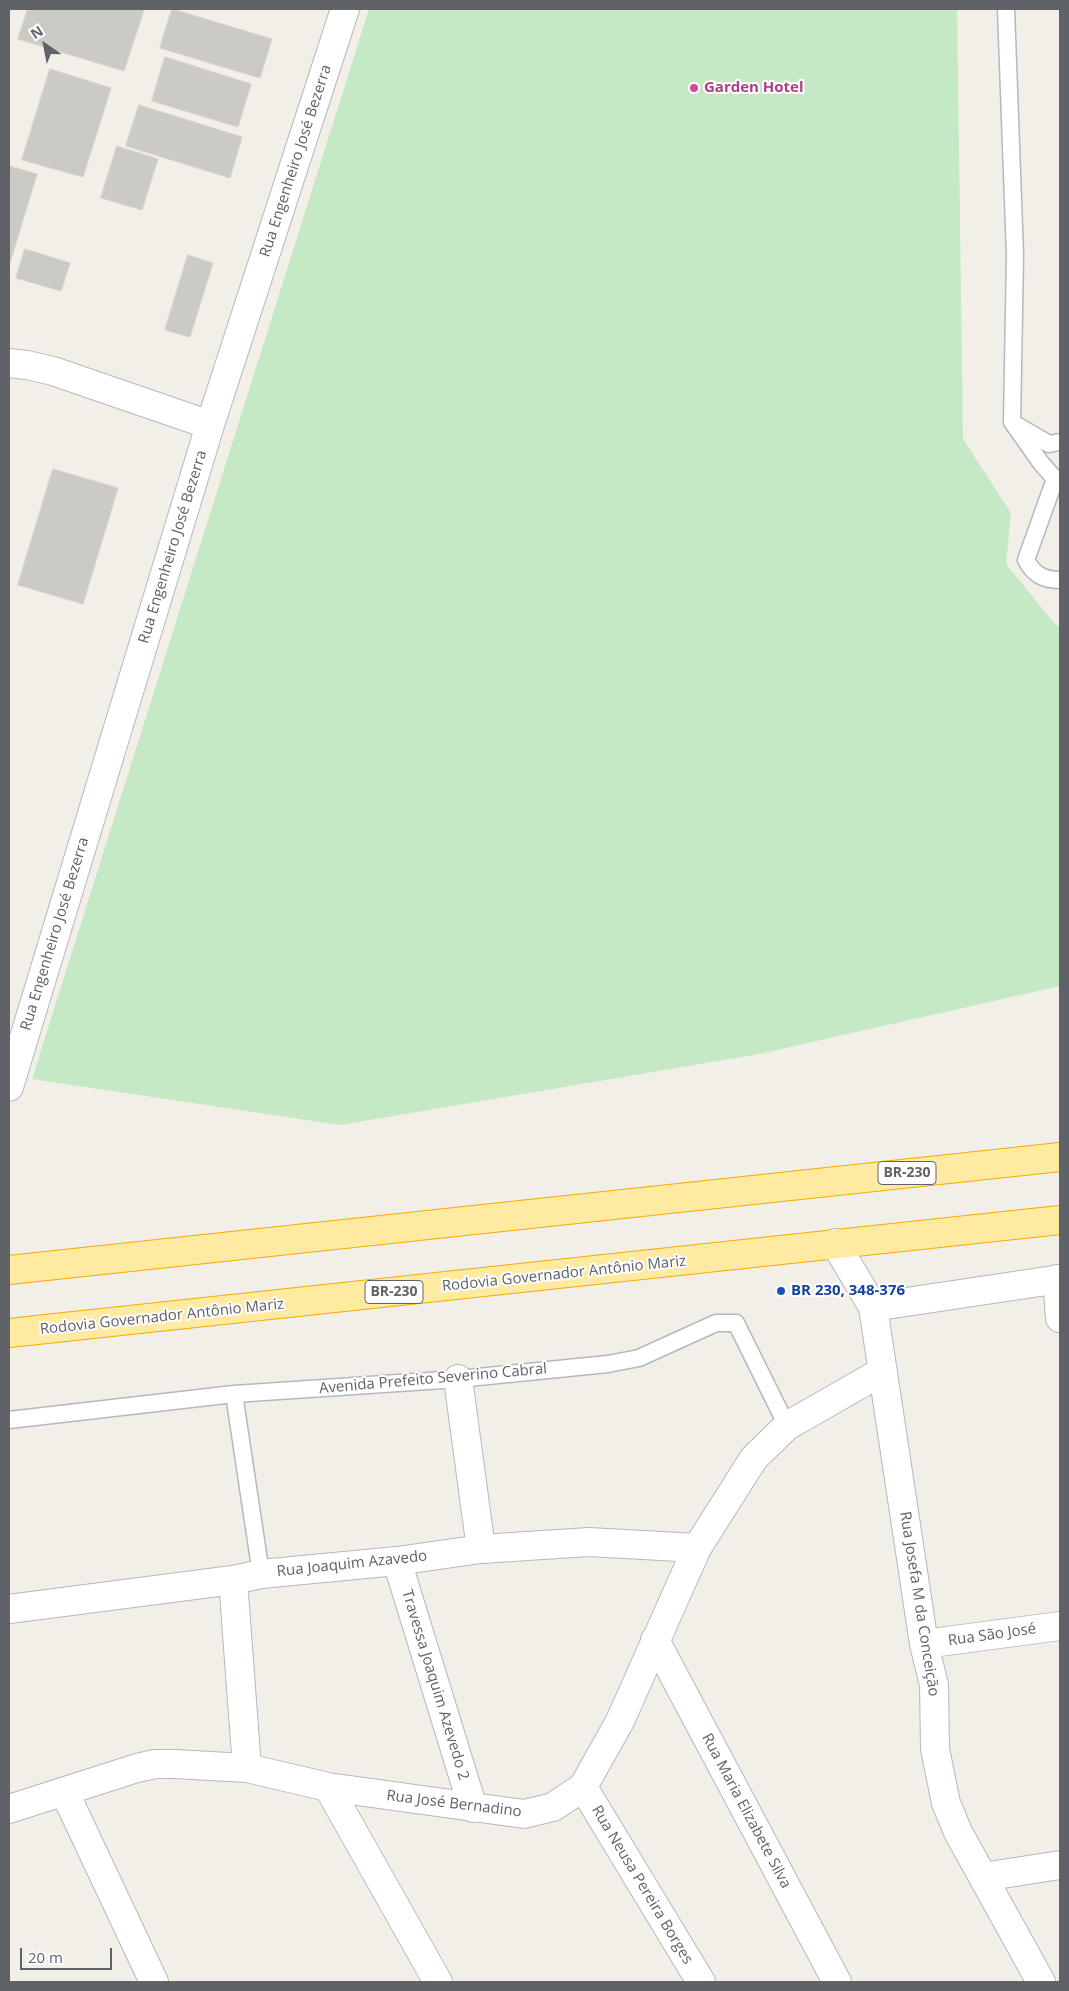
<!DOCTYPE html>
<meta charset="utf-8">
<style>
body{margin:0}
#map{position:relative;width:1069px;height:1991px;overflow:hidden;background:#f1efe8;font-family:"Open Sans",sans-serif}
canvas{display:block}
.frame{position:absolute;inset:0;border:10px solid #5f6368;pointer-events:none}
.north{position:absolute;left:20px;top:20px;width:50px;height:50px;-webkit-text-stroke:4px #fff;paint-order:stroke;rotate:327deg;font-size:14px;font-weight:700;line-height:20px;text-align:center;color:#5f6368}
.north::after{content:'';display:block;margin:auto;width:18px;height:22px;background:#5f6368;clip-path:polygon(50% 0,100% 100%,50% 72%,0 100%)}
.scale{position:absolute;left:20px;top:1948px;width:92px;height:22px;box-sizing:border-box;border:2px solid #5f6368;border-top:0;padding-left:6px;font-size:15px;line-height:18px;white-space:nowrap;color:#5f6368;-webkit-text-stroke:4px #fff;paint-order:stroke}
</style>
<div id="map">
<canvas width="1069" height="1991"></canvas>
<div class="frame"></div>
<div class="north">N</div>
<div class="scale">20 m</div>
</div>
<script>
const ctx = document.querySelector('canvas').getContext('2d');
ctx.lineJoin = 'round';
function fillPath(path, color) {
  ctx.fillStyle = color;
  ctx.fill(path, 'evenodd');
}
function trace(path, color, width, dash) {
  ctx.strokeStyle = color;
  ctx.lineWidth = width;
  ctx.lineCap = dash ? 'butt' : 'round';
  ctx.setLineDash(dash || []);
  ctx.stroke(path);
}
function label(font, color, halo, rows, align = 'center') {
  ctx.font = font + ' "Open Sans",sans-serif';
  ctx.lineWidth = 4;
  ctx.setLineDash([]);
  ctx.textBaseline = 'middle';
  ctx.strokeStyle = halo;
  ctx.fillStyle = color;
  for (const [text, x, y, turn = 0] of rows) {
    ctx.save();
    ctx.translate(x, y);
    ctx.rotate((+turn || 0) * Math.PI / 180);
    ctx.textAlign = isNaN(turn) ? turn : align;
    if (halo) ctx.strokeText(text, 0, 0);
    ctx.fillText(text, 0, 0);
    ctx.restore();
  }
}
fillPath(new Path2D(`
 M369 9H957L963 439 1011 513 1006 564 1054 623 1060 627V986L759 1054 340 1125 32 1079Z`), '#c5e8c5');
const building = new Path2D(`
 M28 9H140L144 10 124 71 18 39Z
 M172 9 272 39 260 78 160 48Z
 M165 57 251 84 238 127 152 101Z
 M50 69 111 88 83 177 22 160Z
 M139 105 242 137 230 178 126 146Z
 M117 146 158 159 142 210 101 198Z
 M9 166 37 174 9 266Z
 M25 249 70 263 61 291 16 278Z
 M188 255 213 263 190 337 165 330Z
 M53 469 118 488 83 604 18 585Z`);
fillPath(building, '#cccac5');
trace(building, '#d6d1c6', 1);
const service = new Path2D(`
 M1006 9 1015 255 1012 422 1041 463 1055 479H1060
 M1018 426 1049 444 1060 442
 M1055 479 1026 560C1034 575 1044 580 1060 580
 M234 1394 261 1574
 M9 1420 234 1394 458 1379 608 1364 639 1358 716 1323H736L787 1426`);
const minor = new Path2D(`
 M9 363 27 365 53 371 210 425
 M9 1087 210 425 345 9
 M835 1243 873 1307 924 1644 934 1685 935 1749 946 1803 958 1832 1041 1982
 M1057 1279 1060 1318
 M873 1307 1060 1279
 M458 1379 481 1549
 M397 1561 473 1808
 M233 1580 247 1768
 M9 1609 233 1580 261 1574 397 1561 481 1549 589 1542 697 1548
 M655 1640 837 1982
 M924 1644 1060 1626
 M328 1787 438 1982
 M583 1787 701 1982
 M65 1793 154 1982
 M9 1809 137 1768 155 1764H174L247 1768 328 1787 524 1814 553 1807 583 1787 620 1721 697 1548 754 1458 787 1426 883 1371
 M983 1877 1060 1865`);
const trunk = new Path2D(`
 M9 1270 1060 1157
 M9 1333 1060 1220`);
trace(service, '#b5b8bc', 19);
trace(minor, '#b5b8bc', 30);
trace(trunk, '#f9ab00', 30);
trace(service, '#fff', 16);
trace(minor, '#fff', 28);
trace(trunk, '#feeaa1', 28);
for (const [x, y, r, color] of [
 [694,88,5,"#d1479c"],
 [781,1291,5,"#1a4fb4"]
]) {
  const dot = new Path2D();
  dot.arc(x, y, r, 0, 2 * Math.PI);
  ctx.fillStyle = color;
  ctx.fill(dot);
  trace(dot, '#fff', 2);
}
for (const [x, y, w] of [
 [907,1173,58],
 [394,1292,58]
]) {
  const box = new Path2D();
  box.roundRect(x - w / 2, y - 11.5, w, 23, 4);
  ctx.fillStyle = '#fff';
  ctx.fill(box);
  trace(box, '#5f6368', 1);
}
label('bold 14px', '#5f6368', null, [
 ["BR-230",907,1173],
 ["BR-230",394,1292]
]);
label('bold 15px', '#b23c85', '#fff', [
 ["Garden Hotel",704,88]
], 'left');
label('15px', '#5f6368', '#fff', [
 ["Rua Engenheiro José Bezerra",296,161,-72],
 ["Rua Engenheiro José Bezerra",173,547,-73],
 ["Rua Engenheiro José Bezerra",55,934,-73],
 ["Rodovia Governador Antônio Mariz",564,1274,-6],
 ["Rodovia Governador Antônio Mariz",162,1317,-6],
 ["Avenida Prefeito Severino Cabral",433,1379,-5],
 ["Rua Joaquim Azavedo",352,1564,-6],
 ["Rua Josefa M da Conceição",919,1604,81],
 ["Rua São José",992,1635,-8],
 ["Travessa Joaquim Azevedo 2",435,1685,73],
 ["Rua José Bernadino",454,1804,7],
 ["Rua Maria Elizabete Silva",746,1811,62],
 ["Rua Neusa Pereira Borges",642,1885,59]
]);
label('bold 15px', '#164399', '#fff', [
 ["BR 230, 348-376",791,1291]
], 'left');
</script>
